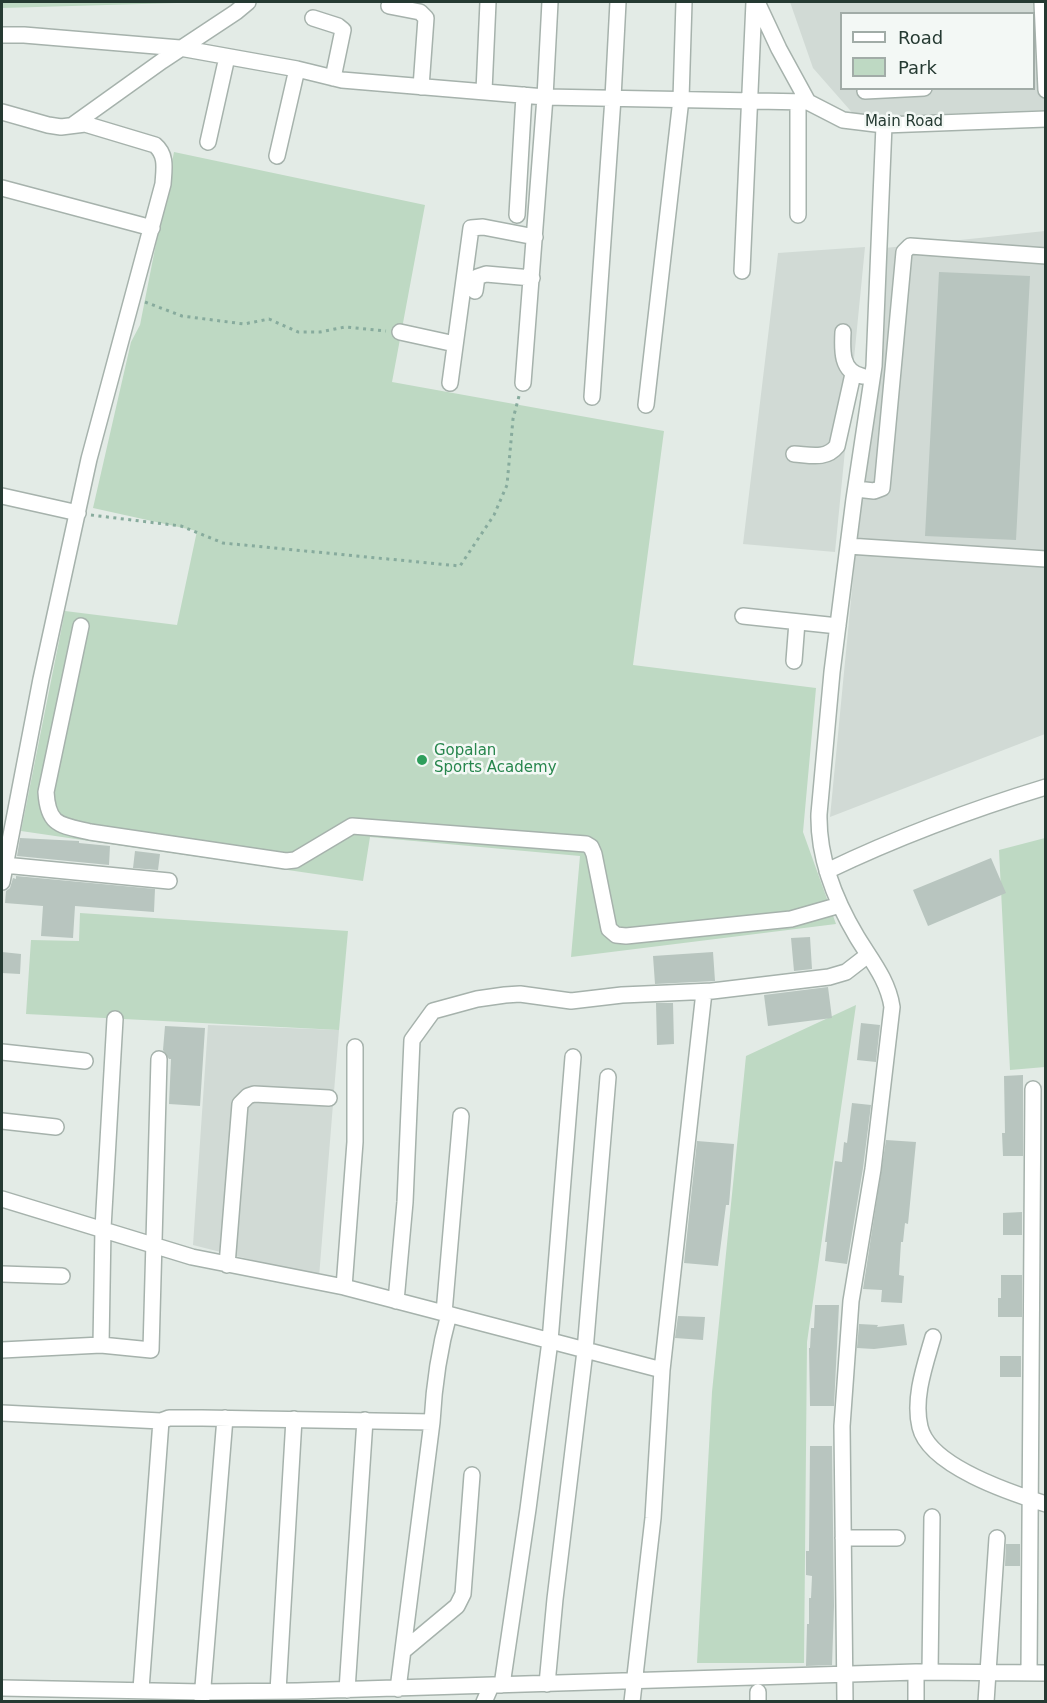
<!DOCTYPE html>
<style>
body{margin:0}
#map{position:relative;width:1047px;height:1703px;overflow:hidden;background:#e3ebe6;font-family:"DejaVu Sans",sans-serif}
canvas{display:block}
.frame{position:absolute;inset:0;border:3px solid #253a32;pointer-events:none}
.legend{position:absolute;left:840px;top:12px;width:195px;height:78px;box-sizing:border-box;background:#f3f8f5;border:2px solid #a1aca7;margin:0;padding:8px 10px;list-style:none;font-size:18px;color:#253a32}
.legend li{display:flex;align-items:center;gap:12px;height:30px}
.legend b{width:30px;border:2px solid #a1aca7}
</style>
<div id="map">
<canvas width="1047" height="1703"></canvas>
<div class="frame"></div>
<ul class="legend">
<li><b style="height:8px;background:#fff"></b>Road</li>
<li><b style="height:16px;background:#bed9c3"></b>Park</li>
</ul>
</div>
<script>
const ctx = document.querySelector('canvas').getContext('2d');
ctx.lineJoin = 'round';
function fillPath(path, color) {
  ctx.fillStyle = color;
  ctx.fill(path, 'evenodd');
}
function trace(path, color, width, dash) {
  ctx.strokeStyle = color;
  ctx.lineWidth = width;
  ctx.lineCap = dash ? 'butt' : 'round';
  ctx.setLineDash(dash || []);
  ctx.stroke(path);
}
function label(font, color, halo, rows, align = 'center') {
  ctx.font = font + ' "DejaVu Sans",sans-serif';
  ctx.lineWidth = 5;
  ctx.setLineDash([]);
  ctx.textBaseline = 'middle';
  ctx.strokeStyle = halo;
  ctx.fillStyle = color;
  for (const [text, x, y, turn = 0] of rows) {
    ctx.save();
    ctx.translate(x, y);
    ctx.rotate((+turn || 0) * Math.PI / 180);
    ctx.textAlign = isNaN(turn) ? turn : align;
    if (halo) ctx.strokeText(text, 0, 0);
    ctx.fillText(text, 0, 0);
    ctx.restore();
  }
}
fillPath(new Path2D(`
 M790 2H1045V110L856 117 813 68ZM842 14H1034V88H842Z
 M1045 231V734L830 817 885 248Z
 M865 247 835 552 743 544 778 253Z
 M208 1025 339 1030 319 1277 193 1245Z`), '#d1dad5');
fillPath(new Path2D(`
 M2 2H212L2 8Z
 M174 152 425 205 392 382 664 431 633 665 816 688 803 832 836 924 571 957 580 856 370 837 363 881 21 831 65 611 177 625 197 531 93 508 131 342 140 325Z
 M1045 838V1067L1010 1070 999 850Z
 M80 913 348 931 339 1030 26 1014 31 940 79 941Z
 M856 1005 807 1342 804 1663H697L712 1392 746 1056Z`), '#bed9c3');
fillPath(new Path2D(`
 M939 272 1030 276 1016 540 925 536Z
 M20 838 79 841V843L110 846 109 865 17 856Z
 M135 851 160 854 158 870 133 868Z
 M991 858 1006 893 928 926 913 890Z
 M16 876 155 889 154 912 75 906 73 938 41 936 43 906 5 903 6 891 10 888 13 878 16 879Z
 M810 937 812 969 794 971 791 938Z
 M2 952 21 954 20 974 2 973Z
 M713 952 715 981 655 984 653 956Z
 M828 987 832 1018 768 1026 764 995Z
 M656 1003H673L674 1044 657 1045Z
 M861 1023 880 1025 876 1062 857 1060Z
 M165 1026 205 1028 200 1106 169 1104 171 1059H169L163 1050Z
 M1023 1075V1156H1003L1002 1133H1005L1004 1076Z
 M852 1103 871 1105 863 1168 847 1264 825 1261 827 1242H825L835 1161 842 1162 844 1142 847 1143Z
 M886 1140 916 1142 908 1224 905 1223 903 1242H901L899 1275 904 1276 902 1303 881 1302 882 1290 863 1289Z
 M697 1141 734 1144 729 1205H726L718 1266 684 1263Z
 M1022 1212V1235H1003V1213Z
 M1001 1275H1022V1317H998V1298H1001Z
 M815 1305H839L834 1406H810L809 1348H810L811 1328H814Z
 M678 1316 705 1317 703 1340 675 1338Z
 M859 1324 878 1325 877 1327 904 1324 907 1345 874 1349 857 1348Z
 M1000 1356H1021V1377H1000Z
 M810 1446H832L834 1606 832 1665 806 1666 807 1624H809V1598H811L812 1576 806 1575V1551H809Z
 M1006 1544H1020V1566H1005Z`), '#b8c5bf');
const minor = new Path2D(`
 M757 2 779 49 808 102 843 120 884 125 1046 119
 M1042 2 1046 90
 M389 6 420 12 426 18 421 87
 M313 18 338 26 343 30 333 78
 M2 35H24L180 48 297 69 342 80 545 97 808 102
 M484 91 488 2
 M865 91 924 88
 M2 112 48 125 61 127 85 124 155 145C167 155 164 169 163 184L89 459 41 679 2 882
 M74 124 162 61 236 12 248 2
 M208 142 227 57
 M277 156 297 69
 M2 188 152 228
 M517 215 524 95
 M798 215V102
 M742 271 754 2
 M475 291 477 277 486 274 532 278
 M400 332 455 344
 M843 332C842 350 841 372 862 376
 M450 383 471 228 483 227 535 237
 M523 383 545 97 550 2
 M592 397 613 98 618 2
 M646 405 681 99 684 2
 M794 454C810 455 826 460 837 446L853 374
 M856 489 874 491 882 488 904 252 910 246 1046 256
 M2 496 78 513
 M848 546 1046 559
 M743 616 838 626
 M81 626 46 792C48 826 60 825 90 832L286 861 295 860 352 826 586 844 591 847 594 854 609 929 616 935 626 936 791 919 840 905
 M794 661 797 622
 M4 865 169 881
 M827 871C898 837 970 810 1046 787
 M2 1052 85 1061
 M2 1121 56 1127
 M2 1199 192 1257 344 1287 662 1370
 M227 1265 240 1104 248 1096 254 1094 329 1098
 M2 1274 62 1276
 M344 1287 355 1142V1047
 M396 1301 405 1202 412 1040 433 1011 477 999 505 995 520 994 571 1001 622 995 713 991
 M444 1313 461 1116
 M933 1337C925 1365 913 1398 920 1427 929 1466 1011 1493 1046 1504
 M101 1345 103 1228 115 1019
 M2 1350 101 1345 151 1350 159 1059
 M2 1413 161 1421 169 1418H202L432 1422
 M843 1538H897
 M403 1651 457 1606 463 1594 472 1475
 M930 1672 932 1517
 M1029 1672 1033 1089
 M547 1684 555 1599 585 1351 608 1077
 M502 1685 528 1509 550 1341 573 1057
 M2 1688 203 1692 297 1691 916 1672 1046 1673
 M141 1689 161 1421
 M398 1689 432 1422C434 1385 439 1350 449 1314
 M347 1690 365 1420
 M278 1691 294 1419
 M758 1692V1702
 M202 1699 225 1418
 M484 1702 491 1686
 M632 1702 653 1518 662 1370 704 992 829 977 846 972 868 955
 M845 1702 842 1426 851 1301 873 1169 892 1007C888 980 871 960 857 937 835 900 818 857 819 814L832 672 854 499 874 366 884 125
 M916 1702V1672
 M986 1702 997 1538`);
trace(minor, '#a6b2ac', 18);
trace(new Path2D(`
 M145 302 182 316 244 324 269 319 298 332H320L345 327 386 331
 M91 515 181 526 223 543 460 566 494 515 507 485 513 419 519 396`), '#87ab9d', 3, [3, 4.5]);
trace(minor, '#fff', 15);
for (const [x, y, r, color] of [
 [422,760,6,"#2e9e5b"]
]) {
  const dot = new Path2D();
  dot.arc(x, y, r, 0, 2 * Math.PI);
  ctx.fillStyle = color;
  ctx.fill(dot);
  trace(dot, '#f3f8f5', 2);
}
label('15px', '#253a32', '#f3f8f5', [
 ["Main Road",904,122]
]);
label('15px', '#27864d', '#f3f8f5', [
 ["Gopalan",434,751],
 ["Sports Academy",434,768]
], 'left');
</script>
